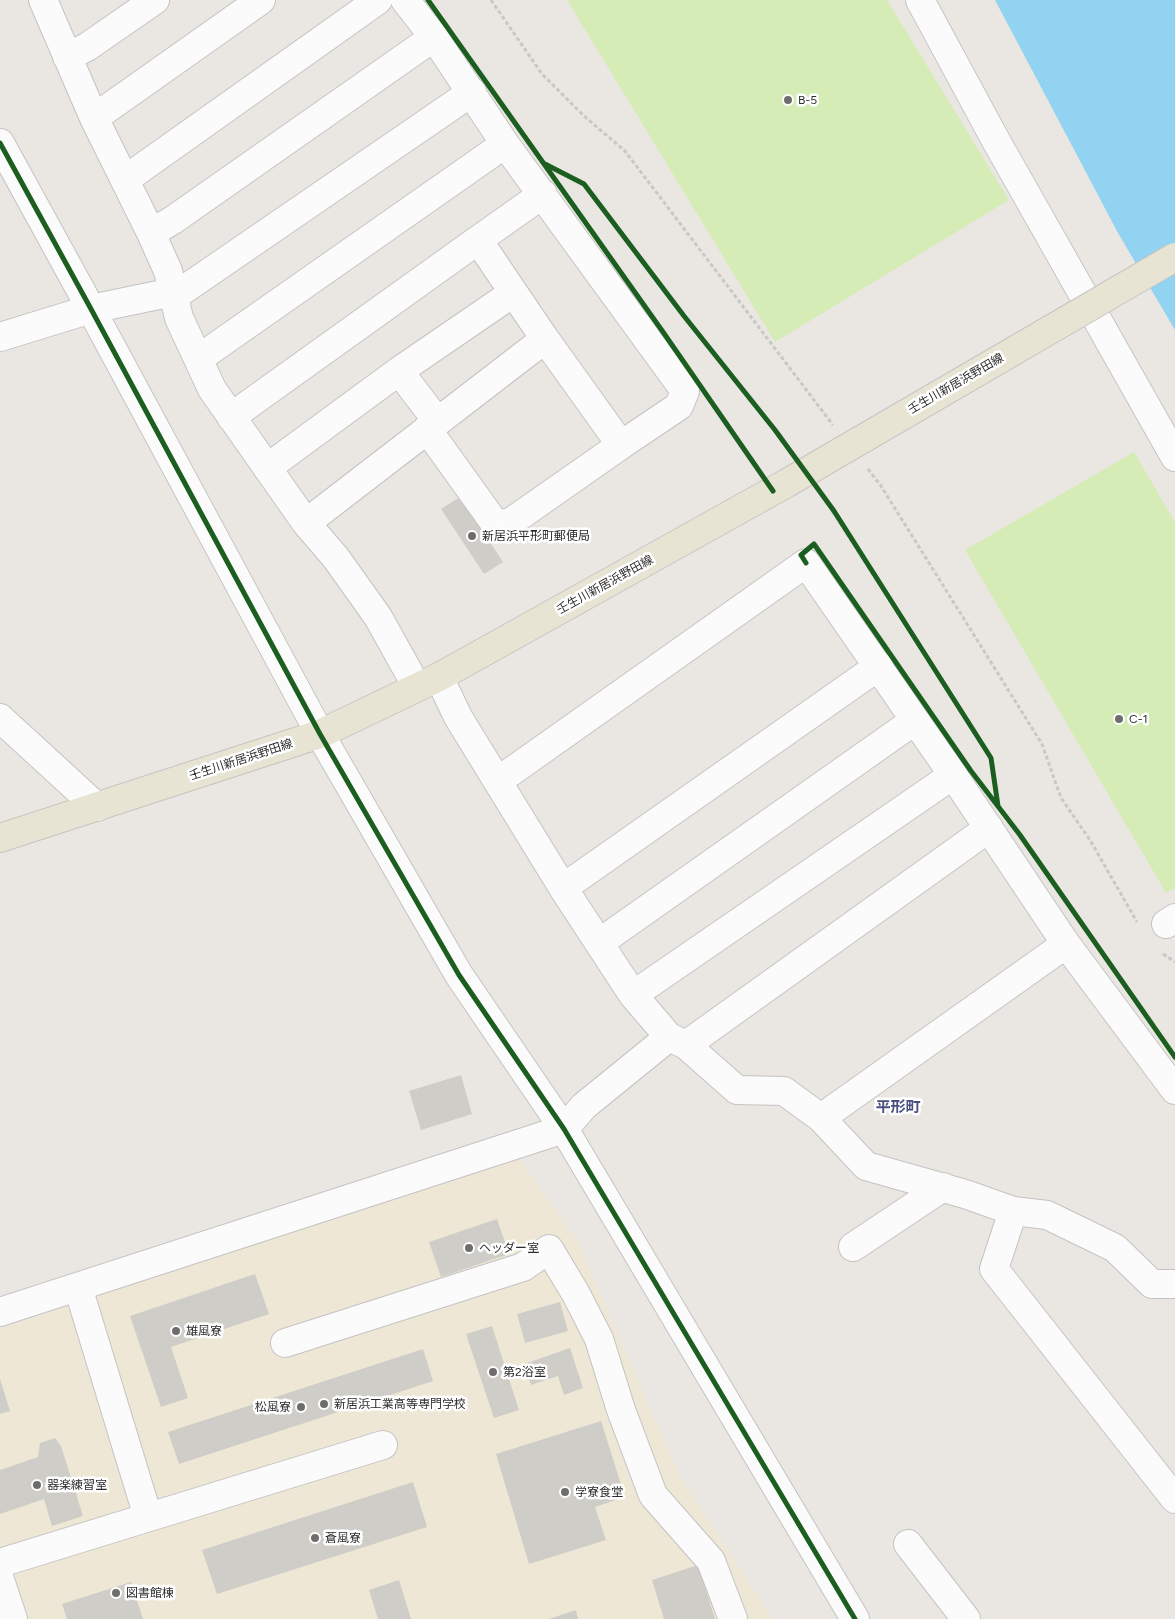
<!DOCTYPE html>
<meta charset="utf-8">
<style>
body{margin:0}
canvas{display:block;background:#eae7e2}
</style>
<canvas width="1175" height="1619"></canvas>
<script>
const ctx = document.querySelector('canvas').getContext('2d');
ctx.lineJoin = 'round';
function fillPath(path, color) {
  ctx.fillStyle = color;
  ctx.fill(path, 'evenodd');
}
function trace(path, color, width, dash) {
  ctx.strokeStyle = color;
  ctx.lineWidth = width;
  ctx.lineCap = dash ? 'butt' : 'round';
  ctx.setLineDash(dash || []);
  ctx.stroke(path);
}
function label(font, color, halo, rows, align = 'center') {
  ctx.font = font + ' Figtree,"Noto Sans JP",sans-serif';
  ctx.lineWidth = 5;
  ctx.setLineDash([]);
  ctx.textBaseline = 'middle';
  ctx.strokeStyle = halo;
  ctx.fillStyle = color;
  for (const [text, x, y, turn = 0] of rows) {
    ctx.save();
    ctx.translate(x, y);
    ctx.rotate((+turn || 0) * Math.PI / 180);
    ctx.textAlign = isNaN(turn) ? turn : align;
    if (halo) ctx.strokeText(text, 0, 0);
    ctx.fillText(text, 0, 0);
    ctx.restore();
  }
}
fillPath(new Path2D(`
 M519 1159 578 1242 613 1324 682 1480 773 1619H0V1328Z`), '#eee7d6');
fillPath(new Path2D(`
 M567 0H887L1009 200 775 342Z
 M1134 452 1175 522V888L1166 893 965 550Z`), '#d5ecb7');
fillPath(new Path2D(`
 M995 0H1175V330L1118 233Z`), '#91d3f0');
fillPath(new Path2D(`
 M460 497 503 562 484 574 441 509Z
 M461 1075 472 1114 421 1130 409 1091Z
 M497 1219 509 1254 441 1277 429 1242Z
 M255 1274 269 1314 171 1347 188 1398 161 1407 130 1316Z
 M560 1302 568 1331 525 1343 517 1314Z
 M492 1326 519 1410 494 1418 466 1334Z
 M570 1348 583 1388 564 1395 558 1376 531 1385 524 1364Z
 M423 1349 433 1381 179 1464 168 1432Z
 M0 1379 10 1411 0 1414Z
 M601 1421 625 1497 595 1507 606 1540 529 1564 496 1454Z
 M55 1438 61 1446 83 1516 52 1526 44 1499 0 1514V1470L38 1457 40 1443Z
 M413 1482 427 1527 217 1594 202 1550Z
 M698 1565 715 1619H664L652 1580Z
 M399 1580 411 1619H378L369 1590Z
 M131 1582 143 1619H67L62 1604Z
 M576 1610 578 1619H549Z`), '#cfcdc8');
const minor = new Path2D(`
 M43 0 94 118 151 233 168 271 179 318 212 389 306 523 336 558 378 617 417 687
 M920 0 995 139 1175 457
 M67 57 87 47 155 0
 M94 118 261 0
 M0 143 91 309 320 734 459 975 564 1129 855 1619
 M126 179 378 0
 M543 194 478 240 545 339
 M151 233 173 220 434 37
 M0 337 91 309 173 292 182 291 472 92
 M198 359 505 144
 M399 371 437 421
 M231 417 478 240
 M427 429 496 525 511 522 621 445
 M267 468 399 371 513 293
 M306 523 545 339 621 445 679 406 685 391 505 144 434 37 405 0
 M439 677 458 717 563 888 633 995 669 1037 686 1045 737 1090 784 1091 821 1118 1066 944
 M0 718 97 807
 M498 781 806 563 953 775 1066 944 1175 1090
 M563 888 879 666
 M1166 924 1175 918
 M599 943 914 721
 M633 995 953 775
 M686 1045 989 828
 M821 1118 866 1166 965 1194 1013 1211 1047 1215 1115 1248 1152 1284H1175
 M1013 1211 994 1269 1175 1499
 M853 1247 943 1187
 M78 1287 148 1517
 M0 1312 564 1129 584 1106 669 1037
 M285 1343 523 1267 549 1249 576 1294 599 1339 621 1410 653 1495 711 1561 733 1619
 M908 1544 966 1619
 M0 1563 383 1445
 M0 1580 13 1619`);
const major = new Path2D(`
 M0 838 320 734 439 677 787 483`);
trace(minor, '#c4c3c3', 30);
trace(major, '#c6c4c2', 30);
trace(new Path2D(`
 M491 0 542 74 584 116 625 151 833 425
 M565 174 584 184 684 316 789 449
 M711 401 757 467
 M868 469 881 486 1042 744 1061 798 1090 840 1137 922
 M822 495 991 758 995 784
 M1163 954 1175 962`), '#c8c8c7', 3, [4, 2.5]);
trace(minor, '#fcfbfb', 28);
trace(major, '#e8e4d4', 28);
const majorBridge = new Path2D(`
 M787 483 1175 257`);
trace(majorBridge, '#c6c4c2', 30, []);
trace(majorBridge, '#e8e4d4', 28);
trace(new Path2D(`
 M428 0 663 332 773 491
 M0 143 91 309 320 734 459 975 564 1129 855 1619
 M545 164 584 184 684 316 775 430 834 511 991 758 998 806
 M806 563 801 555 814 544 971 771 1020 835 1175 1057`), '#1b5e20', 5);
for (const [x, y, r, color] of [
 [788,100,5,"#6e6d6c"],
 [472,536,5,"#6e6d6c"],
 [1119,719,5,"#6e6d6c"],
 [469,1248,5,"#6e6d6c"],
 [176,1331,5,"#6e6d6c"],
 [493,1372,5,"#6e6d6c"],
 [324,1404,5,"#6e6d6c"],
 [301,1407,5,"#6e6d6c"],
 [37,1485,5,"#6e6d6c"],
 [565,1492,5,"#6e6d6c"],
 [315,1538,5,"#6e6d6c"],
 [116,1593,5,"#6e6d6c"]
]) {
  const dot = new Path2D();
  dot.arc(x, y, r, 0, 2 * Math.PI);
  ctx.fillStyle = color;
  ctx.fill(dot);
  trace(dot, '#fff', 2);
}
label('12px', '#2c2c2c', '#fff', [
 ["B-5",798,100],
 ["新居浜平形町郵便局",482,536],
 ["C-1",1129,719],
 ["ヘッダー室",479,1248],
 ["雄風寮",186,1331],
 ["第2浴室",503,1372],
 ["新居浜工業高等専門学校",334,1404],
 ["松風寮",291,1407,"right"],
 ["器楽練習室",47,1485],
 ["学寮食堂",575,1492],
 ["蒼風寮",325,1538],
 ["図書館棟",126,1593]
], 'left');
label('12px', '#2c2c2c', '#fff', [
 ["壬生川新居浜野田線",956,384,-30],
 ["壬生川新居浜野田線",605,585,-29],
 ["壬生川新居浜野田線",241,760,-18]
]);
label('bold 15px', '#495080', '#fff', [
 ["平形町",898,1108]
]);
</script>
